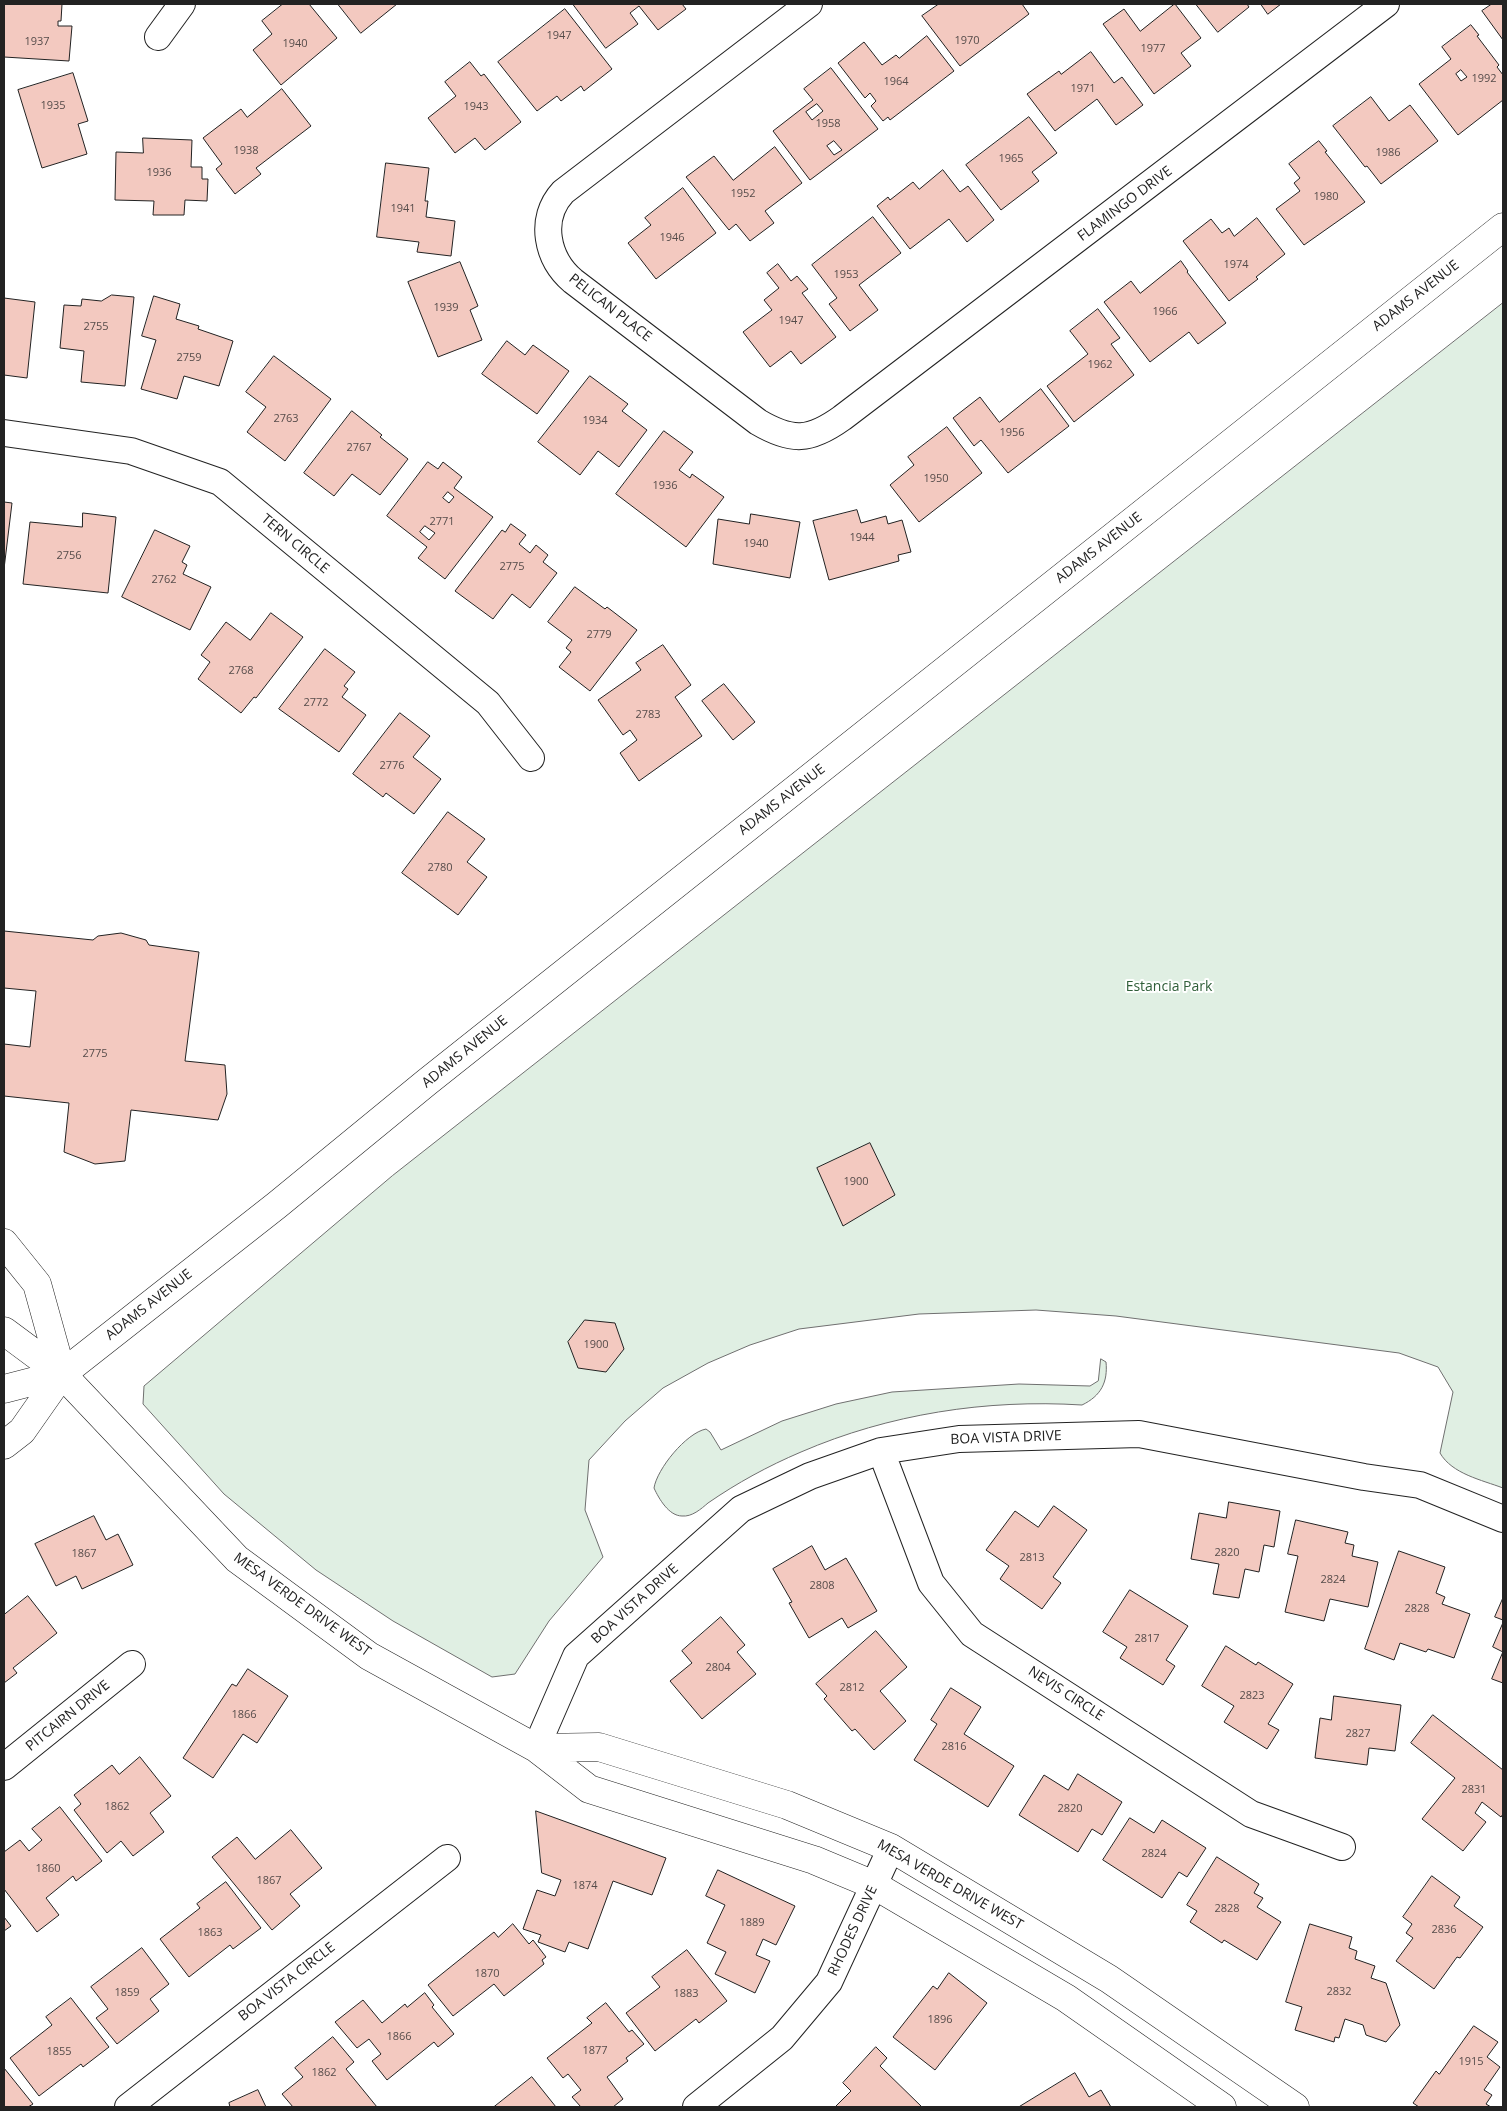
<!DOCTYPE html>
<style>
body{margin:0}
#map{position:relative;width:1507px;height:2111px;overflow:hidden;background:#fff;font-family:"Open Sans",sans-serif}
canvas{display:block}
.frame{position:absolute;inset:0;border:5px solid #222;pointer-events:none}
</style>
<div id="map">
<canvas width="1507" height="2111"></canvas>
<div class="frame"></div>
</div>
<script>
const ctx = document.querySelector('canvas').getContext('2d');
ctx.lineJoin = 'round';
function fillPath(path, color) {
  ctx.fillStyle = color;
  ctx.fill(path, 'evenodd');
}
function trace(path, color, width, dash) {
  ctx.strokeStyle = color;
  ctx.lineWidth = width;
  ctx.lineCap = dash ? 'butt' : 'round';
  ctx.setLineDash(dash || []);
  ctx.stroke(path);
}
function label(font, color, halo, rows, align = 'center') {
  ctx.font = font + ' "Open Sans",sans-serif';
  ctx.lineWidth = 4;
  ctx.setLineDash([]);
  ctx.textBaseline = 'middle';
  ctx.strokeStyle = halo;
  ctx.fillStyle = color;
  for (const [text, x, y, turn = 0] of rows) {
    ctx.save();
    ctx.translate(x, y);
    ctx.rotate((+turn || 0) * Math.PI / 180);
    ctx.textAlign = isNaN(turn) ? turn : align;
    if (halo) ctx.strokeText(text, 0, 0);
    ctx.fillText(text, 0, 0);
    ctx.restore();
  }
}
const green = new Path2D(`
 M1503 303V1488C1482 1480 1452 1474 1440 1453L1453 1392 1438 1367 1399 1353 1116 1316 1036 1310 919 1314 799 1329 750 1345 708 1363 663 1388 625 1421 589 1460 585 1510 603 1557 549 1621 515 1674 492 1677 393 1621 316 1570 224 1494 143 1404 144 1386 392 1176Z
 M1101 1359 1106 1362C1108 1382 1101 1396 1082 1405 986 1399 889 1414 801 1452 768 1466 737 1483 708 1503 701 1509 692 1517 682 1516 669 1516 659 1499 654 1488 657 1469 686 1433 706 1429L710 1432 721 1450 782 1421 836 1404 892 1392 1019 1384 1090 1386 1098 1381Z`);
fillPath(green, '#e0efe3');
trace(green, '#6f6f6f', 1);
const building = new Path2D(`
 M4 4H62L61 21H58V26H72L69 61 4 57Z
 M283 4H309L337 38 281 85 253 50 272 34 262 21Z
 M338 4H397L361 33Z
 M573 4H682L686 9 658 30 639 6 630 13 638 24 606 48Z
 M939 4H1022L1029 14 960 66 922 16Z
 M1175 4 1201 38 1181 53 1191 66 1154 94 1103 24 1124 9 1140 31Z
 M1196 4H1247L1249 7 1218 32Z
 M1261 4H1281L1268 14Z
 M1492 4H1503V40L1482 11Z
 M565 9 612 69 584 91 581 86 561 101 557 96 537 111 498 62Z
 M1471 25 1479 35 1477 36 1499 65 1497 67 1503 75V100L1458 135 1419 84 1451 59 1442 47ZM1461 70 1467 77 1461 81 1456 74Z
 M927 36 954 71 890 120 888 117 883 121 871 106 876 101 870 93 865 98 838 63 864 42 882 65 896 55 899 58Z
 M1091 52 1114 83 1122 77 1143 105 1116 125 1097 99 1055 131 1027 94 1059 71 1061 74Z
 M470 62 481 76 484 74 521 122 485 150 475 138 455 153 428 118 456 96 445 82Z
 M831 68 878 129 810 180 773 131 813 100 804 89ZM817 104 823 111 812 120 806 112ZM834 141 842 150 834 155 827 146Z
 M73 73 88 121 78 124 87 154 42 168 18 90Z
 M282 89 311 126 256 168 261 174 235 194 216 169 222 164 203 138 241 109 247 117Z
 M1371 97 1389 121 1410 105 1438 141 1381 184 1367 166 1365 167 1333 126Z
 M1029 117 1057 153 1032 172 1039 181 1001 210 966 165Z
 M143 138 192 140 191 167H202V179H208L207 201 185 200 184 215H153L154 201 115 200 116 152 143 153Z
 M1319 141 1327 151 1325 152 1365 202 1304 245 1276 209 1300 191 1294 183 1300 178 1289 164Z
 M775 147 802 183 765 211 774 223 750 241 736 224 729 230 686 177 714 156 733 180Z
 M386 163 429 168 425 201H428L426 217 455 221 451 256 417 252 419 242 377 237Z
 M943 170 960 192 968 186 994 220 967 242 949 219 910 249 877 206 888 197 890 200 913 182 919 189Z
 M683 188 716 233 656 279 628 243 651 225 645 218Z
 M873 217 901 253 859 285 878 310 850 331 829 304 837 298 812 265Z
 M1257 218 1285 254 1256 277 1258 279 1229 301 1183 241 1211 219 1222 233 1229 228 1234 236Z
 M1181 261 1188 271 1187 272 1226 323 1198 344 1189 332 1150 362 1104 302 1131 281 1140 293Z
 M460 262 478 306 470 310 482 340 438 357 408 282Z
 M778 264 791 281 797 276 808 289 802 293 836 337 801 364 791 351 770 367 743 332 772 310 764 300 779 288 767 273Z
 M112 295 134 297 125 386 81 382 84 351 60 348 64 305 81 306 82 299 101 301Z
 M154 296 180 304 176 319 199 326 198 329 233 341 219 386 184 376 177 399 141 389 156 340 142 336Z
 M4 298 35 302 27 378 4 375Z
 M1098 309 1120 338 1111 344 1134 375 1074 422 1047 386 1088 354 1070 331Z
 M507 341 525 355 533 345 569 371 537 414 482 374Z
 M274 356 331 399 285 461 247 432 266 407 246 392Z
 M590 376 628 404 622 411 647 430 619 467 598 451 580 475 538 442Z
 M1041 389 1069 426 1008 473 981 440 974 446 953 418 980 397 999 422Z
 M352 411 382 435 380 437 408 459 380 495 352 474 334 496 304 473Z
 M947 427 982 473 919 522 890 485 914 465 908 457Z
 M664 431 693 452 679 470 690 478 692 474 724 497 686 547 616 494Z
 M428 462 438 469 443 462 462 477 454 488 493 517 445 579 418 558 427 547 387 516ZM448 492 454 497 449 503 443 498ZM425 526 435 533 429 540 420 532Z
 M4 502 12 503 4 569Z
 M857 510 861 523 886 516 888 524 902 520 911 552 898 555 899 561 829 580 813 521Z
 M83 513 116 517 108 593 23 584 30 522 82 527Z
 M751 514 800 522 790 578 713 564 718 519 749 524Z
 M511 524 526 535 519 544 530 553 536 545 548 555 543 562 557 573 530 608 512 594 493 619 455 591 502 530 505 532Z
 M155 530 190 546 182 562 187 565 183 574 211 587 190 630 122 597Z
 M575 587 605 609 607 607 637 630 590 691 559 667 571 652 566 648 572 640 548 622Z
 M271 613 303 637 256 698 254 697 241 713 198 679 210 662 201 655 226 622 250 640Z
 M663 645 691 685 675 697 702 736 639 781 620 753 637 740 630 730 623 735 598 700 641 670 636 663Z
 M325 649 355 672 344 686 348 689 342 697 366 715 339 752 279 709Z
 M724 684 755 722 733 740 702 701Z
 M400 713 430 736 413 757 441 779 414 814 386 793 383 797 353 774Z
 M448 812 485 839 467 862 487 877 458 915 402 873Z
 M4 931 93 940 98 936 121 933 146 940 149 945 199 952 185 1061 225 1065 227 1094 218 1120 131 1110 125 1161 95 1164 64 1152 69 1103 4 1096V1044L30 1047 36 991 4 988Z
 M870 1143 895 1195 843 1226 817 1168Z
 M585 1320 615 1323 624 1349 606 1372 578 1368 568 1342Z
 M1229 1502 1280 1511 1274 1547 1264 1545 1259 1572 1245 1569 1239 1598 1213 1594 1219 1564 1191 1559 1199 1513 1226 1518Z
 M1054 1506 1087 1530 1053 1577 1061 1583 1042 1609 1000 1579 1009 1566 986 1550 1015 1511 1038 1527Z
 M94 1516 106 1540 118 1534 133 1565 82 1589 76 1576 56 1586 35 1544Z
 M1296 1520 1348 1532 1345 1543 1354 1545 1352 1556 1378 1562 1368 1607 1330 1599 1324 1621 1285 1612 1298 1556 1288 1554Z
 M812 1546 825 1570 846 1558 877 1611 848 1628 842 1618 809 1638 789 1603 792 1602 773 1569Z
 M1399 1551 1445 1567 1436 1593 1445 1597 1442 1604 1470 1614 1454 1658 1428 1649 1426 1652 1400 1643 1394 1660 1365 1649Z
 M1130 1590 1188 1626 1166 1660 1175 1666 1163 1685 1120 1658 1127 1647 1103 1632Z
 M28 1596 57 1633 13 1668 17 1673 4 1683V1615Z
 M1503 1598V1620L1495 1617Z
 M721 1617 745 1645 737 1652 756 1674 702 1719 670 1681 692 1663 682 1651Z
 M1503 1623V1652L1493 1647Z
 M876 1631 907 1667 880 1691 906 1721 874 1750 855 1729 852 1731 824 1699 827 1696 816 1684Z
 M1226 1646 1256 1665 1258 1662 1293 1684 1268 1724 1279 1730 1267 1749 1224 1722 1234 1706 1202 1686Z
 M1503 1652V1683L1492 1679Z
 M248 1669 288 1696 257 1743 243 1734 213 1778 183 1758 232 1684 236 1686Z
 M951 1688 981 1707 964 1734 1014 1766 988 1807 914 1760 937 1724 931 1720Z
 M1334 1696 1401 1705 1395 1751 1369 1748 1367 1765 1315 1758 1320 1718 1331 1720Z
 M1433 1715 1503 1770V1814L1501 1817 1482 1802 1475 1813 1486 1822 1463 1851 1422 1819 1455 1778 1411 1743Z
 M140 1757 171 1796 150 1813 164 1832 133 1856 121 1841 107 1853 74 1810 81 1804 74 1795 112 1765 119 1774Z
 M1078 1774 1122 1802 1102 1835 1092 1829 1078 1852 1019 1815 1044 1775 1068 1790Z
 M60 1807 102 1861 76 1881 73 1876 46 1898 59 1915 37 1932 4 1889V1852L20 1840 29 1851 42 1840 32 1829Z
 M536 1811 666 1858 652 1895 613 1881 588 1949 569 1942 565 1952 538 1942 541 1935 523 1929 537 1890 555 1896 561 1880 542 1873Z
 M1130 1818 1154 1833 1162 1820 1206 1848 1187 1877 1179 1872 1162 1898 1103 1860Z
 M291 1830 322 1868 290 1894 300 1906 272 1930 212 1857 237 1837 255 1859Z
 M1217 1857 1259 1884 1254 1893 1263 1898 1257 1907 1281 1922 1257 1960 1224 1940 1222 1943 1190 1922 1197 1911 1187 1905Z
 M718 1870 795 1906 776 1945 763 1939 756 1955 770 1961 755 1993 715 1974 726 1952 707 1943 725 1905 706 1896Z
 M1432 1876 1460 1897 1454 1906 1483 1927 1460 1958 1457 1957 1434 1989 1396 1961 1413 1938 1406 1933 1412 1924 1403 1917Z
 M226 1882 261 1928 233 1949 230 1945 189 1977 160 1939 200 1908 197 1904Z
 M4 1917 11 1926 4 1931Z
 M513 1924 529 1944 533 1940 546 1957 542 1960 544 1964 504 1996 494 1984 453 2016 428 1985 494 1932 498 1937Z
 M1310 1924 1352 1937 1349 1948 1357 1951 1355 1959 1375 1966 1371 1978 1386 1983 1400 2025 1386 2042 1366 2035 1363 2025 1345 2019 1339 2038 1335 2037 1334 2042 1295 2030 1302 2007 1286 2002Z
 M142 1948 169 1984 150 1999 159 2011 117 2044 96 2018 108 2009 91 1987Z
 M687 1950 727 2001 699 2023 696 2019 655 2051 626 2013 660 1987 652 1977Z
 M949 1973 987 2003 935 2070 893 2037 933 1986 937 1989Z
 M425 1993 434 2005 432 2007 454 2034 438 2047 434 2042 387 2080 372 2061 381 2054 369 2039 357 2048 335 2022 363 2000 382 2023 405 2004 407 2007Z
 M71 1998 109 2047 83 2067 81 2064 39 2096 10 2058 52 2025 46 2017Z
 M606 2003 629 2032 632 2030 644 2044 626 2058 628 2061 607 2077 623 2099 613 2107H581L572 2097 581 2090 568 2074 563 2078 547 2058 592 2023 587 2018Z
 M1474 2026 1498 2042 1487 2057 1500 2067 1484 2090 1492 2095 1486 2104 1491 2107H1419L1413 2103 1436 2071 1439 2074Z
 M333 2037 354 2062 346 2069 377 2107H293L282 2094 303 2077 295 2068Z
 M876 2047 887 2058 880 2066 922 2107H835L851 2091 843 2083Z
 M4 2068 33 2104 28 2107H4Z
 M1075 2073 1089 2097 1101 2090 1111 2107H1019Z
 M532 2077 556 2107H494Z
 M258 2090 266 2107H230L229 2103Z`);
fillPath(building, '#f3c9c0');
trace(building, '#222', 1);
const street = new Path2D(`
 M809 4 563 192C538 219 547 259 573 281L758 422C792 442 810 441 842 418L1386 4
 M158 37 182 4
 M4 433 131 451 220 482 488 703 531 758
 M881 1451 931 1583 972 1634 1251 1814 1342 1847
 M536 1748 576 1656 741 1509 810 1476 881 1451 959 1439 1139 1434 1364 1477 1420 1485 1503 1519
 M4 1767 132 1664
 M128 2107 447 1858
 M696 2107 782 2038 829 1982 891 1848`);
const secondary = new Path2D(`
 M4 1243 37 1284 62 1374
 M4 1331 62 1374 237 1559 369 1656 536 1748 589 1789 814 1860 874 1885 1066 1998 1222 2107
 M536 1748 599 1747 787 1805 891 1848 1109 1979 1295 2107`);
const primary = new Path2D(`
 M4 1389 62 1374
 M4 1445 22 1431 62 1374 277 1205 427 1082 1503 227`);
trace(street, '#222', 28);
trace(secondary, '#222', 29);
trace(primary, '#222', 29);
trace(street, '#fff', 26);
trace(secondary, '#fff', 28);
trace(primary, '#fff', 28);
label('11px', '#564c4a', null, [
 ["1947",559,36],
 ["1970",967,41],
 ["1937",37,42],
 ["1940",295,44],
 ["1977",1153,49],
 ["1992",1484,79],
 ["1964",896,82],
 ["1971",1083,89],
 ["1935",53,106],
 ["1943",476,107],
 ["1958",828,124],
 ["1938",246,151],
 ["1986",1388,153],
 ["1965",1011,159],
 ["1936",159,173],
 ["1952",743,194],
 ["1980",1326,197],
 ["1941",403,209],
 ["1946",672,238],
 ["1974",1236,265],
 ["1953",846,275],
 ["1939",446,308],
 ["1966",1165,312],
 ["1947",791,321],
 ["2755",96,327],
 ["2759",189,358],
 ["1962",1100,365],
 ["2763",286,419],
 ["1934",595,421],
 ["1956",1012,433],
 ["2767",359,448],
 ["1950",936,479],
 ["1936",665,486],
 ["2771",442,522],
 ["1944",862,538],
 ["1940",756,544],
 ["2756",69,556],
 ["2775",512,567],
 ["2762",164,580],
 ["2779",599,635],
 ["2768",241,671],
 ["2772",316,703],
 ["2783",648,715],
 ["2776",392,766],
 ["2780",440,868],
 ["2775",95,1054],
 ["1900",856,1182],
 ["1900",596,1345],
 ["2820",1227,1553],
 ["1867",84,1554],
 ["2813",1032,1558],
 ["2824",1333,1580],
 ["2808",822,1586],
 ["2828",1417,1609],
 ["2817",1147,1639],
 ["2804",718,1668],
 ["2812",852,1688],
 ["2823",1252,1696],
 ["1866",244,1715],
 ["2827",1358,1734],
 ["2816",954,1747],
 ["2831",1474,1790],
 ["1862",117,1807],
 ["2820",1070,1809],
 ["2824",1154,1854],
 ["1860",48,1869],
 ["1867",269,1881],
 ["1874",585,1886],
 ["2828",1227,1909],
 ["1889",752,1923],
 ["2836",1444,1930],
 ["1863",210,1933],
 ["1870",487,1974],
 ["2832",1339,1992],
 ["1859",127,1993],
 ["1883",686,1994],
 ["1896",940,2020],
 ["1866",399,2037],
 ["1877",595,2051],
 ["1855",59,2052],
 ["1915",1471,2062],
 ["1862",324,2073]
]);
label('14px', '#222', '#fff', [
 ["FLAMINGO DRIVE",1125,204,-37],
 ["ADAMS AVENUE",1416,296,-38],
 ["PELICAN PLACE",610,308,38],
 ["TERN CIRCLE",295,544,40],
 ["ADAMS AVENUE",1099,548,-38],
 ["ADAMS AVENUE",782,800,-38],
 ["ADAMS AVENUE",465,1052,-39],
 ["ADAMS AVENUE",149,1305,-38],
 ["BOA VISTA DRIVE",1006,1438,-2],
 ["BOA VISTA DRIVE",635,1604,-42],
 ["MESA VERDE DRIVE WEST",302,1605,36],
 ["NEVIS CIRCLE",1066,1694,33],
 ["PITCAIRN DRIVE",68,1716,-39],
 ["MESA VERDE DRIVE WEST",950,1885,30],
 ["RHODES DRIVE",853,1931,-65],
 ["BOA VISTA CIRCLE",287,1982,-38]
]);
label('14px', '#2f5e38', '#fff', [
 ["Estancia Park",1169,987]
]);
</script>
